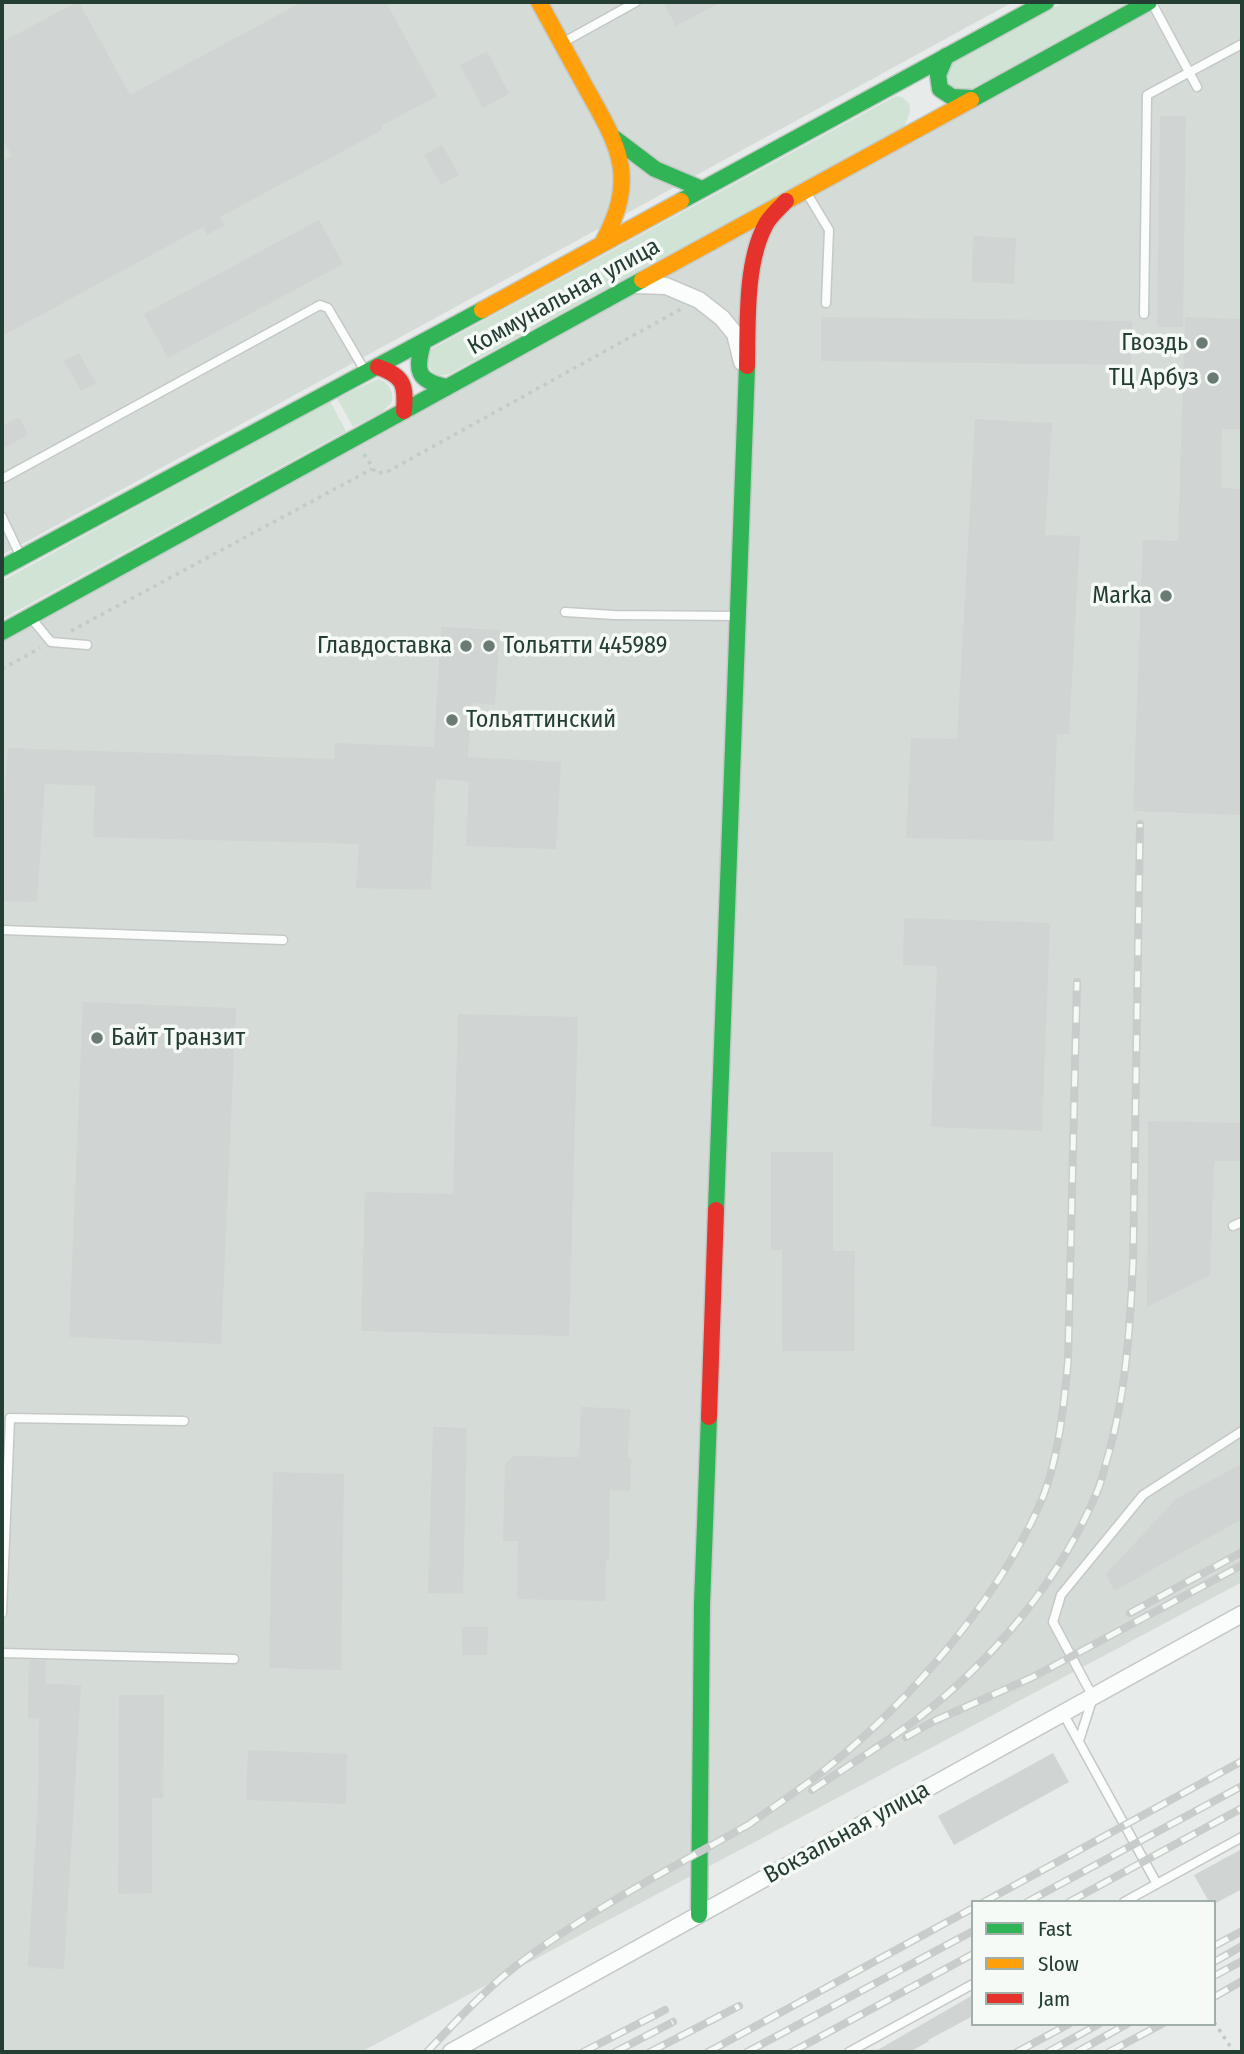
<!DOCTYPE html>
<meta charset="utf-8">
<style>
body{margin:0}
#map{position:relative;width:1244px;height:2054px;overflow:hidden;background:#e7ebe9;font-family:"Fira Sans Condensed",sans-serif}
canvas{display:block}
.frame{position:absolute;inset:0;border:4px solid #253e33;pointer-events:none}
.legend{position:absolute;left:971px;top:1900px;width:245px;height:126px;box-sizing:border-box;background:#f5faf7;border:2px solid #a2afa9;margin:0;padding:9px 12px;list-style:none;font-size:21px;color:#253e33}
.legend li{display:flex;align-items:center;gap:14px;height:35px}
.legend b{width:35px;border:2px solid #a2afa9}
</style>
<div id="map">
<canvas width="1244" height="2054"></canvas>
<div class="frame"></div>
<ul class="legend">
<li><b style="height:9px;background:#30b455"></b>Fast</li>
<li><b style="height:9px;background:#ff9f0a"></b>Slow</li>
<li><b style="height:9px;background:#e5322d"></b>Jam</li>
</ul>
</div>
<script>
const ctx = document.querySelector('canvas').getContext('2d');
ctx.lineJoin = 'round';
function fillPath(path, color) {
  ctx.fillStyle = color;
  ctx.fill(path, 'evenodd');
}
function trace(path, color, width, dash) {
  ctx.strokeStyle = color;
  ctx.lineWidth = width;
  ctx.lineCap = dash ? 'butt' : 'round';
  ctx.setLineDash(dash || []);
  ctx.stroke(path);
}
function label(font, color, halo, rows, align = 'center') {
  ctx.font = font + ' "Fira Sans Condensed",sans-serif';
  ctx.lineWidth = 7;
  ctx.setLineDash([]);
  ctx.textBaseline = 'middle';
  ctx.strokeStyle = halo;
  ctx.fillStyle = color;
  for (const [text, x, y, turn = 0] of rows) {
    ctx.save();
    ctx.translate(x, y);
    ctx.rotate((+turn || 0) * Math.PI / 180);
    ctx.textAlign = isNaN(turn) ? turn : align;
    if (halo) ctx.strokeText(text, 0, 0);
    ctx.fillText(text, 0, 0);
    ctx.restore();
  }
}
fillPath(new Path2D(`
 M2 2H1013L2 555Z
 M1164 2H1242V1582L361 2052H2V632Z`), '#d5dcd8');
fillPath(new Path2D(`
 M1064 2H1129L968 91 949 88 947 68 956 60Z
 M896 96 902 97 909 103 910 112 904 127 451 373C433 381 426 367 428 351Z
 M378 379C388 381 394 392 392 402L382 412 353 427 337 398Z
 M330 401 346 431 2 619V581Z`), '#d1e3d4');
fillPath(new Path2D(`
 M77 2H79L130 95 302 2H386L437 96 381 126 382 130 220 217 224 225 207 235 203 227 2 336V161L12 156 2 137V42Z
 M663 2H721L676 26Z
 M487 51 509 94 483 108 460 65Z
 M1160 116H1186L1183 327H1157Z
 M442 145 459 175 441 185 424 155Z
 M319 220 343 264 168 358 144 314Z
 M973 236 1016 238 1014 284 972 282Z
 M821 317 1132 321 1131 365 821 361Z
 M1185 317 1242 319V429H1222L1221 488 1242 489V815L1133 811 1143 540 1178 541Z
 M79 353 96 383 81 391 64 361Z
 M19 417 28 435 2 449V426Z
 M975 419 1052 423 1045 535 1080 536 1069 734H1057L1053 841 906 838 911 738 957 739Z
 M441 627 500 630 495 705 472 703 468 757 561 762 556 849 466 846 469 781 436 779 431 890 356 888 359 844 93 837 95 786 45 784 37 902 2 901V830L8 748 334 759 335 743 434 747Z
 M904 918 1050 923 1042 1131 931 1127 937 966 903 965Z
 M83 1002 236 1008 221 1344 69 1337Z
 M458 1014 578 1017 569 1336 361 1331 365 1192 453 1194Z
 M1148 1121 1242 1123V1161H1214L1210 1275 1147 1307Z
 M771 1152H833V1251H855L854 1351H782V1250H771Z
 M581 1407 630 1409 628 1458H631L630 1491 610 1490 609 1561 606 1560 605 1601 517 1599 518 1541H503L505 1464 513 1456 579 1457Z
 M433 1427 467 1428 463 1594 428 1593Z
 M1242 1464V1519L1114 1591 1106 1574 1176 1499Z
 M273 1472 344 1474 341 1670 269 1668Z
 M462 1627H488L487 1655H462Z
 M29 1660 46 1661 45 1684 81 1685 64 1969 28 1967 38 1800 39 1718H28Z
 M119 1695H164L163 1798H152V1893L118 1894Z
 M248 1750 347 1754 346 1804 246 1800Z
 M1053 1753 1069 1782 954 1845 938 1816Z
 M1242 1849V1889L1214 1904V1902H1209L1194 1875Z
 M973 1995V2016L928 2040 929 2041 910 2052H874Z`), '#d0d4d2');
const lane = new Path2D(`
 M1152 3 1197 87
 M562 43 636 2
 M805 190 829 230 826 303
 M1144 314 1147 95 1242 44
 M2 479 320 305 328 308 365 371
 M2 517 20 555
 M565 612 614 615 737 616
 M32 619 51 642 87 645
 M2 930 283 940
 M1233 1226 1242 1222
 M2 1613 10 1418 184 1421
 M2 1653 234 1659
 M1063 1713 1157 1884
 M1079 1741 1093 1697 1053 1622 1061 1595 1143 1495 1242 1431
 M1124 1902 1242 1837
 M849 2052 973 1984`);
const street = new Path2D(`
 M635 285 666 286 699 300 722 318 735 334 742 362
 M451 2052 1242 1614`);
const fast = new Path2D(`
 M946 56 938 75 940 89 952 97 972 98
 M971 100 1149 2
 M614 138 655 169 702 189
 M681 201 1046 2
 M423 343C415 371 417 381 447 387
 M2 568 482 310
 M2 632 642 280
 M716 1210 747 366
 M699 1915 702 1604 709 1417`);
const slow = new Path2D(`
 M539 2C555 31 570 59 586 88 620 148 638 178 602 244
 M642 280 971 100
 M482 310 681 201`);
const jam = new Path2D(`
 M747 366C748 324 745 264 765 226 769 217 779 209 786 201
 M378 367C404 376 406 385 404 411
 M709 1417 716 1210`);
trace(lane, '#c4c8c6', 11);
trace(street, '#c4c8c6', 19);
trace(fast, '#c3c9c6', 19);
trace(slow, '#c3c9c6', 19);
trace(jam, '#c3c9c6', 19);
trace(new Path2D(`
 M364 454 376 473 387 472 681 309
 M71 631 372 469
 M2 669 40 648
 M1214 2022 1234 2052`), '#c2cbc6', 3.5, [3.5, 5]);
trace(lane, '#fbfcfc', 8);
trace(street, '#fbfcfc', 16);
trace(fast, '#30b455', 16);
trace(slow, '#ff9f0a', 16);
trace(jam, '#e5322d', 16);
const rail = new Path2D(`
 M1130 1613 1242 1552
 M906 1737 934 1721 1033 1677 1242 1565
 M812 1790C846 1767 881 1746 913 1722 991 1663 1059 1582 1097 1492 1102 1481 1104 1468 1108 1456 1126 1393 1130 1328 1133 1262L1140 824
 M745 1827C772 1808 801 1789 827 1768 908 1703 997 1601 1039 1506 1058 1465 1064 1405 1068 1361L1077 982
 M984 1902 1242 1761
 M1027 1902 1242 1786
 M1069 1902 1242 1808
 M1214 1946 1242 1931
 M1214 1962 1242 1946
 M1214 1976 1242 1961
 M1214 1997 1242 1981
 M427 2052C459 2018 490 1984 528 1957 598 1905 678 1865 753 1822
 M583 2052 665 2010
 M615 2052 673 2022
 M650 2052 739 2006
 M708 2052 973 1908
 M747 2052 973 1931
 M792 2052 973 1954
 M1017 2052 1069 2024
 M1048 2052 1099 2024
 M1077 2052 1127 2024
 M1109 2052 1162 2024`);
trace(rail, '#c8ccca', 8);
trace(rail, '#f5faf7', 5, [16]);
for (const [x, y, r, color] of [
 [1202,343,7,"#697b73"],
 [1213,378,7,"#697b73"],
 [1166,596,7,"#697b73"],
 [466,646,7,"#697b73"],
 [489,646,7,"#697b73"],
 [452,720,7,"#697b73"],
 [97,1038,7,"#697b73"]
]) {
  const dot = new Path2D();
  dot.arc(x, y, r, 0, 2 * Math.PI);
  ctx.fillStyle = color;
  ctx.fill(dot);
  trace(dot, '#f5faf7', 2.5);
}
label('24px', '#253e33', '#f5faf7', [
 ["Коммунальная улица",564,297,-29],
 ["Вокзальная улица",847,1833,-29]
]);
label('24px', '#253e33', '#f5faf7', [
 ["Гвоздь",1188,343],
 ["ТЦ Арбуз",1199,378],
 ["Marka",1152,596],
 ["Главдоставка",452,646],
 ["Тольятти 445989",503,646,"left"],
 ["Тольяттинский",466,720,"left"],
 ["Байт Транзит",111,1038,"left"]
], 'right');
</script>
